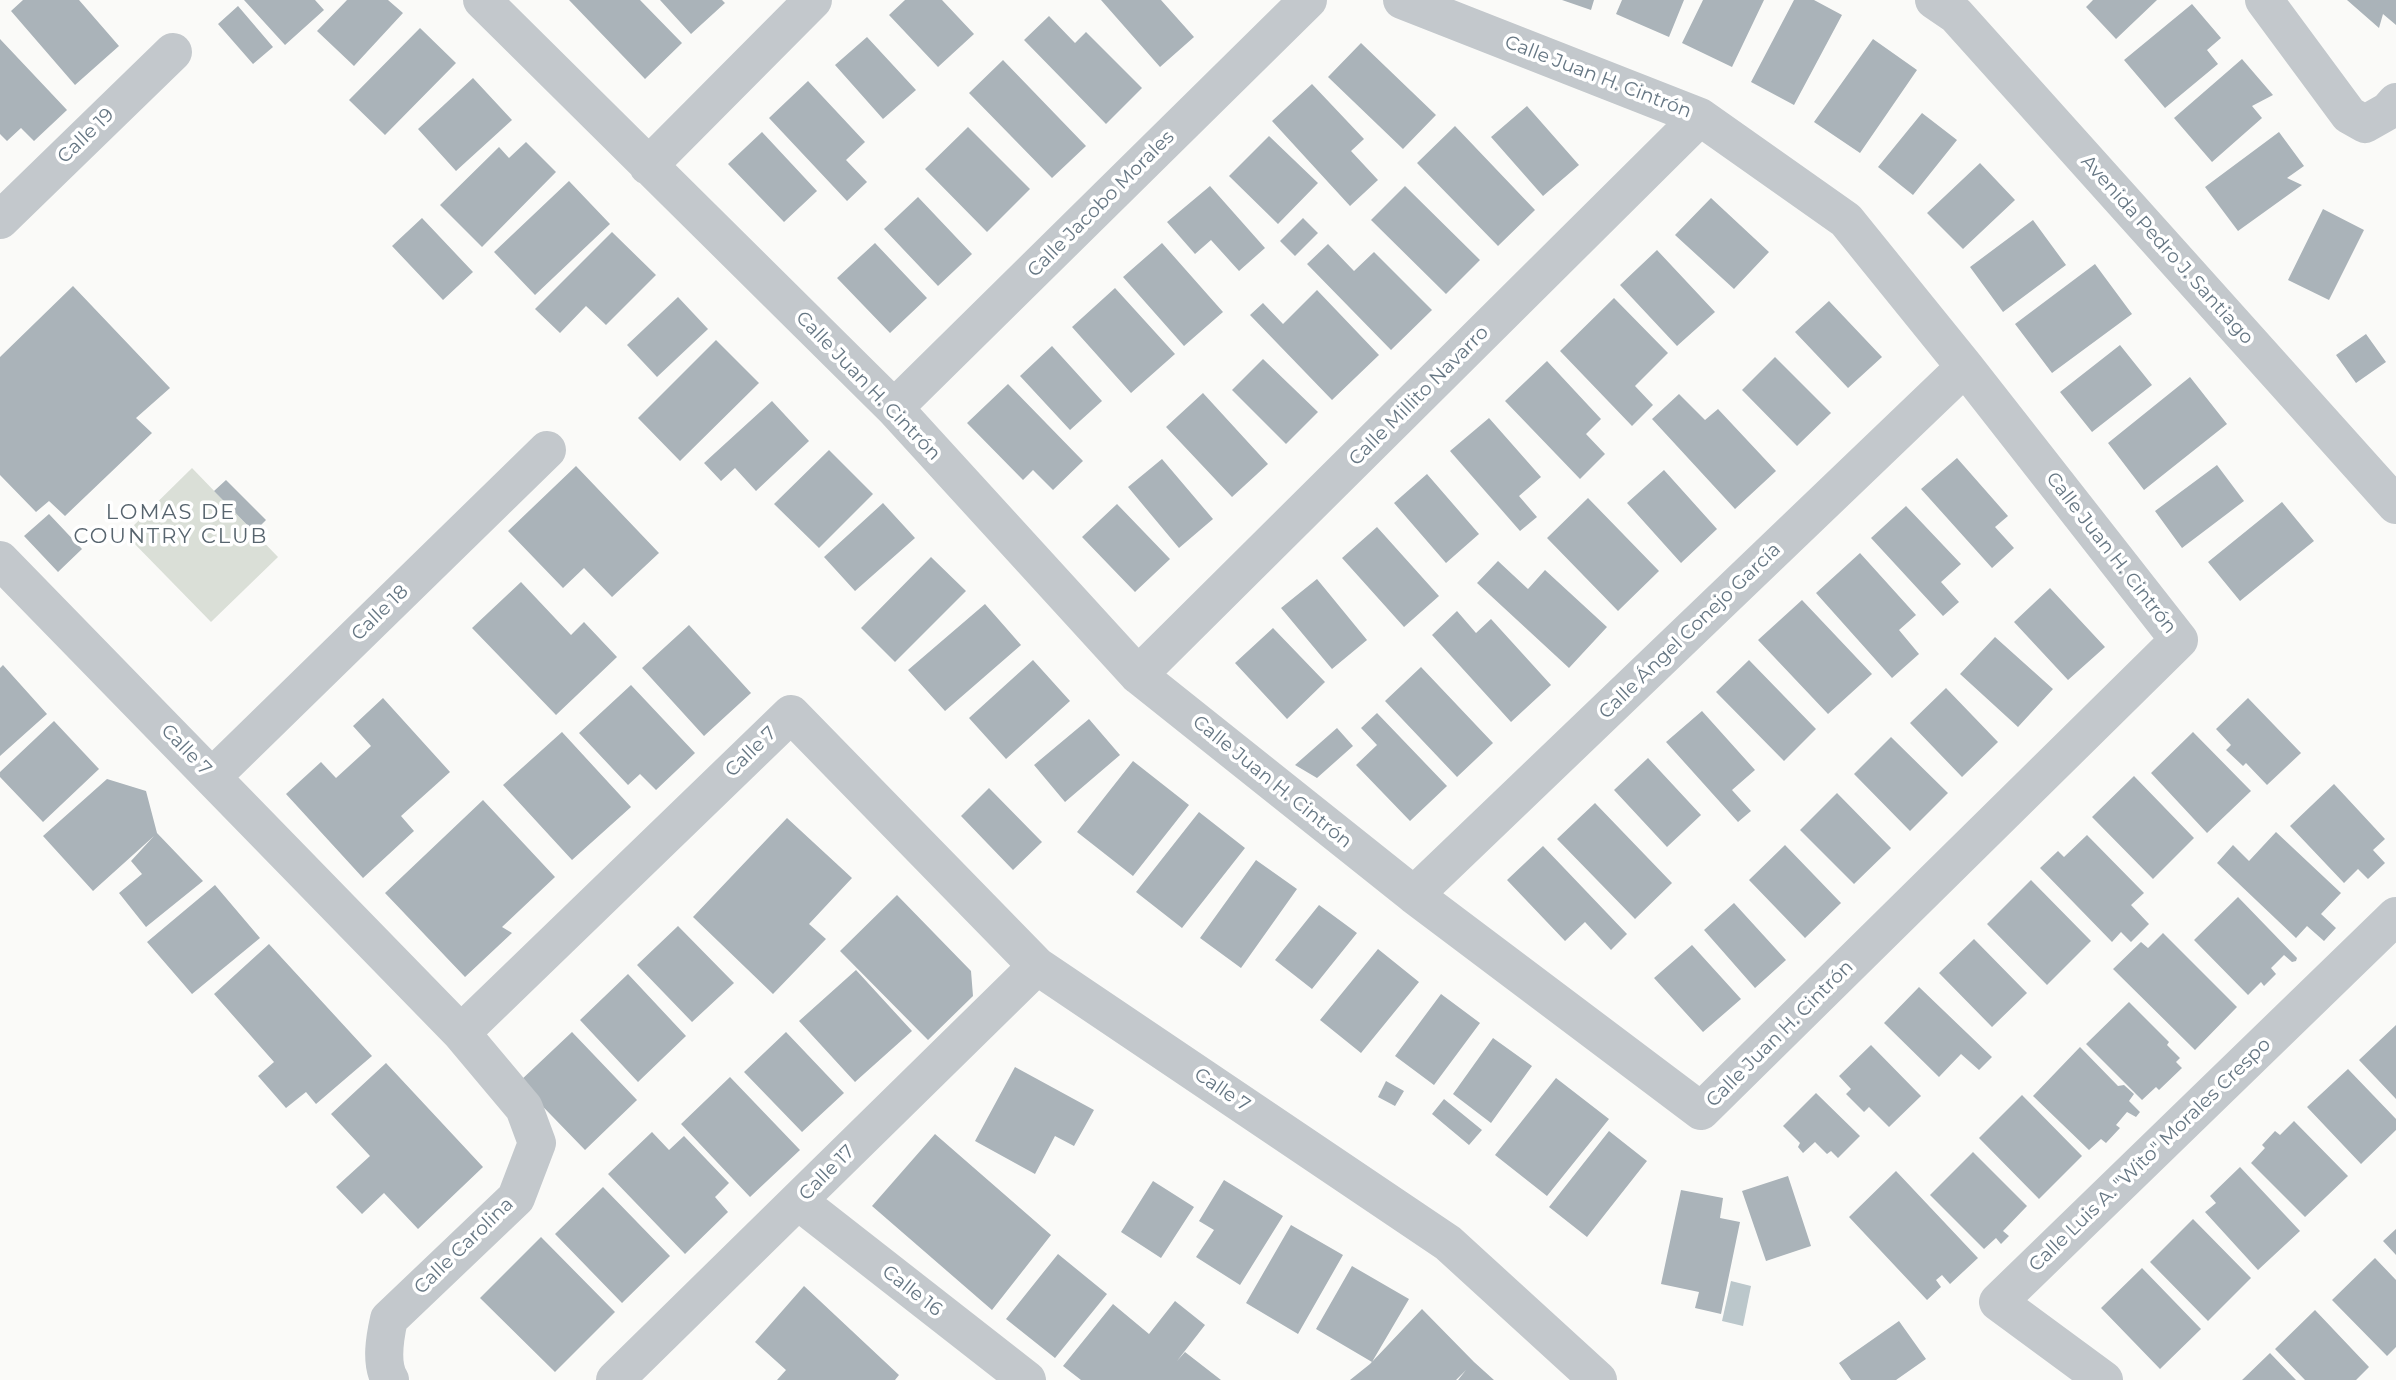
<!DOCTYPE html>
<meta charset="utf-8">
<style>
body{margin:0}
canvas{display:block;background:#fafaf8}
</style>
<canvas width="2396" height="1380"></canvas>
<script>
const ctx = document.querySelector('canvas').getContext('2d');
ctx.lineJoin = 'round';
function fillPath(path, color) {
  ctx.fillStyle = color;
  ctx.fill(path, 'evenodd');
}
function trace(path, color, width, dash) {
  ctx.strokeStyle = color;
  ctx.lineWidth = width;
  ctx.lineCap = dash ? 'butt' : 'round';
  ctx.setLineDash(dash || []);
  ctx.stroke(path);
}
function label(font, color, halo, rows, align = 'center') {
  ctx.font = font + ' Montserrat,sans-serif';
  ctx.lineWidth = 7;
  ctx.setLineDash([]);
  ctx.textBaseline = 'middle';
  ctx.strokeStyle = halo;
  ctx.fillStyle = color;
  for (const [text, x, y, turn = 0] of rows) {
    ctx.save();
    ctx.translate(x, y);
    ctx.rotate((+turn || 0) * Math.PI / 180);
    ctx.textAlign = isNaN(turn) ? turn : align;
    if (halo) ctx.strokeText(text, 0, 0);
    ctx.fillText(text, 0, 0);
    ctx.restore();
  }
}
fillPath(new Path2D(`
 M192 468 278 557 211 622 125 534Z`), '#dadfd7');
fillPath(new Path2D(`
 M1731 1281 1751 1286 1743 1326 1722 1321Z`), '#bbc7cb');
fillPath(new Path2D(`
 M23 0H79L119 46 75 85 11 11Z
 M244 0H315L324 10 285 45Z
 M347 0H388L403 13 354 66 317 31Z
 M569 0H640L682 43 645 79Z
 M660 0H722L725 3 691 34Z
 M905 0H942L974 34 938 67 889 15Z
 M1101 0H1161L1194 37 1160 67Z
 M1562 0H1594L1591 10Z
 M1622 0H1684L1669 37 1616 14Z
 M1703 0H1764L1732 67 1682 43Z
 M1794 0H1814L1842 15 1794 105 1751 82Z
 M2093 0H2157L2116 39 2086 7Z
 M2347 0H2396V25L2383 14 2379 28Z
 M2192 4 2221 38 2207 50 2218 64 2165 108 2124 60Z
 M238 6 273 47 253 64 218 24Z
 M1049 16 1075 43 1086 32 1142 88 1106 124 1024 40Z
 M420 28 456 63 385 135 349 100Z
 M867 37 916 90 883 119 835 65Z
 M0 39 67 110 34 141 21 128 7 141 0 134Z
 M1873 39 1917 70 1860 153 1814 122Z
 M1361 43 1436 115 1403 149 1328 77Z
 M2242 59 2273 95 2252 106 2262 118 2212 162 2174 118Z
 M1003 60 1086 146 1052 178 969 93Z
 M473 78 512 120 456 171 418 129Z
 M808 81 865 142 846 160 867 182 847 201 769 118Z
 M1312 84 1364 139 1351 151 1378 180 1350 206 1272 121Z
 M1527 106 1579 165 1543 196 1491 137Z
 M1922 113 1957 140 1913 195 1878 167Z
 M1455 126 1535 210 1498 246 1417 163Z
 M968 127 1030 189 987 232 925 169Z
 M762 132 817 191 784 222 728 164Z
 M2279 132 2304 166 2287 178 2302 185 2238 231 2205 187Z
 M1269 136 1318 183 1278 224 1229 176Z
 M526 142 556 172 482 247 440 205 499 147 509 158Z
 M1980 163 2015 200 1963 249 1927 213Z
 M569 181 610 224 535 295 494 252Z
 M1210 186 1265 248 1239 271 1211 240 1195 254 1167 222Z
 M1405 186 1480 260 1446 294 1371 220Z
 M918 197 972 254 938 286 884 229Z
 M1711 198 1769 252 1734 289 1675 235Z
 M2323 209 2364 230 2329 300 2288 280Z
 M422 218 473 272 443 300 392 246Z
 M1303 218 1318 233 1295 256 1280 241Z
 M2033 220 2066 265 2003 312 1970 267Z
 M612 232 656 275 606 325 586 306 560 333 535 309Z
 M875 243 927 298 890 333 837 278Z
 M1162 243 1223 312 1184 346 1123 277Z
 M1328 244 1354 271 1374 252 1432 310 1391 350 1307 264Z
 M1657 250 1715 312 1677 346 1620 285Z
 M2095 264 2132 314 2052 373 2015 324Z
 M73 286 170 388 136 418 152 433 65 516 49 501 36 512 0 475V357Z
 M1115 288 1175 354 1131 393 1072 327Z
 M1317 290 1379 355 1332 400 1250 315 1263 303 1283 324Z
 M678 297 708 329 657 377 627 345Z
 M1614 298 1668 353 1635 386 1653 405 1632 426 1560 351Z
 M1829 301 1882 357 1848 388 1795 332Z
 M2366 334 2386 362 2356 383 2336 355Z
 M716 340 759 383 680 461 638 418Z
 M2120 345 2152 385 2092 432 2060 392Z
 M1052 346 1102 401 1070 430 1020 376Z
 M1775 357 1831 413 1797 446 1742 390Z
 M1263 359 1318 412 1286 444 1232 390Z
 M1547 361 1601 419 1586 434 1605 454 1580 479 1505 401Z
 M2190 377 2227 424 2144 490 2108 443Z
 M1008 384 1083 461 1053 490 1033 470 1023 480 967 423Z
 M1203 393 1268 464 1232 497 1166 427Z
 M1679 394 1705 420 1718 409 1776 471 1735 509 1652 419Z
 M772 401 809 441 756 491 735 468 721 481 704 463Z
 M1489 418 1541 477 1519 496 1537 517 1520 531 1450 451Z
 M829 450 873 494 819 548 774 504Z
 M1957 458 2008 516 1995 527 2014 548 1992 568 1921 489Z
 M1162 459 1213 519 1179 548 1128 487Z
 M2217 465 2244 501 2182 548 2155 511Z
 M576 466 659 553 612 597 584 568 563 588 508 531Z
 M1664 470 1717 529 1681 563 1627 503Z
 M1427 474 1479 534 1446 563 1394 503Z
 M226 480 266 520 254 532 214 491Z
 M1588 498 1659 571 1618 611 1547 538Z
 M2282 502 2314 541 2240 601 2208 562Z
 M883 503 915 538 855 591 824 557Z
 M1117 504 1170 559 1135 592 1082 537Z
 M1906 506 1961 564 1941 582 1959 602 1943 616 1871 538Z
 M49 514 82 549 58 572 24 536Z
 M1377 527 1439 596 1404 627 1342 558Z
 M1860 553 1916 615 1899 630 1919 654 1892 678 1816 593Z
 M931 557 966 591 895 662 861 628Z
 M1498 561 1528 589 1545 570 1607 627 1569 668 1477 583Z
 M1317 579 1367 640 1332 669 1281 608Z
 M521 582 571 635 584 622 617 657 556 715 472 628Z
 M2050 588 2105 647 2068 680 2014 622Z
 M1802 600 1872 674 1828 714 1758 640Z
 M985 604 1021 645 945 711 908 670Z
 M1457 611 1476 633 1491 619 1551 685 1511 722 1432 635Z
 M689 625 751 693 704 736 642 668Z
 M1273 628 1325 682 1287 719 1235 663Z
 M1995 637 2053 689 2018 727 1960 674Z
 M1033 660 1070 701 1006 759 969 718Z
 M1749 660 1816 729 1784 761 1716 692Z
 M3 665 47 714 0 756V668Z
 M1421 667 1493 743 1457 777 1385 701Z
 M631 685 695 753 656 790 640 774 628 785 579 733Z
 M1946 688 1998 742 1962 777 1910 723Z
 M383 698 450 772 401 816 414 831 363 878 286 794 321 762 336 778 371 746 353 726Z
 M2248 698 2301 753 2267 785 2246 763 2243 766 2226 750 2231 745 2216 729Z
 M1702 711 1755 770 1732 790 1751 811 1738 822 1666 742Z
 M1377 713 1447 786 1410 821 1356 765 1377 745 1361 728Z
 M1089 719 1120 755 1065 802 1034 765Z
 M54 721 99 769 43 822 0 777V772Z
 M1337 728 1353 746 1317 778 1295 765Z
 M562 732 631 807 572 860 503 785Z
 M2193 732 2251 791 2207 833 2151 773Z
 M1891 737 1948 793 1910 831 1854 774Z
 M1648 758 1701 815 1667 847 1614 790Z
 M1133 761 1189 805 1133 876 1077 832Z
 M2134 776 2194 838 2153 879 2092 817Z
 M107 779 146 791 157 833 203 881 146 927 119 893 142 874 131 861 154 836 93 891 43 836Z
 M2334 784 2385 839 2373 850 2385 863 2368 879 2358 869 2344 883 2290 826Z
 M989 788 1042 842 1013 870 961 816Z
 M1837 793 1891 848 1854 884 1800 830Z
 M483 800 555 877 502 927 512 933 465 977 385 893Z
 M1595 803 1672 883 1635 919 1557 839Z
 M1199 812 1245 848 1182 928 1136 892Z
 M787 818 852 878 809 924 826 939 773 994 693 917Z
 M2276 832 2341 893 2321 914 2336 928 2324 941 2307 926 2296 938 2217 863 2233 845 2249 861Z
 M2087 835 2144 893 2131 905 2149 924 2131 942 2121 932 2112 942 2040 868 2058 851 2064 857Z
 M1785 845 1841 903 1805 938 1749 880Z
 M1543 846 1627 934 1611 950 1585 922 1565 941 1507 880Z
 M1256 860 1297 889 1241 968 1200 938Z
 M2031 880 2091 941 2047 985 1987 924Z
 M215 885 260 938 192 994 147 942Z
 M897 895 971 971 973 996 928 1040 840 951Z
 M2238 897 2297 958 2296 961 2292 962 2284 955 2271 968 2276 974 2264 986 2261 982 2248 995 2194 940Z
 M1734 903 1786 960 1755 988 1704 930Z
 M1319 905 1357 933 1312 989 1275 960Z
 M678 926 734 983 692 1022 637 965Z
 M2163 933 2237 1007 2195 1050 2113 969 2141 942 2148 948Z
 M1974 939 2027 993 1992 1027 1939 973Z
 M269 944 372 1056 316 1104 306 1092 286 1108 258 1076 274 1062 214 994Z
 M1692 945 1741 999 1703 1032 1654 978Z
 M1378 949 1419 982 1361 1053 1320 1020Z
 M856 970 912 1031 855 1082 799 1021Z
 M628 974 686 1036 638 1082 580 1020Z
 M1919 987 1992 1057 1979 1070 1961 1054 1939 1077 1884 1023Z
 M1441 994 1480 1023 1434 1085 1395 1056Z
 M2129 1002 2169 1042 2167 1045 2180 1058 2176 1062 2182 1068 2159 1090 2156 1087 2142 1100 2086 1044Z
 M2396 1025V1099L2359 1060Z
 M572 1032 637 1100 585 1150 519 1082Z
 M786 1032 844 1093 802 1132 744 1072Z
 M1493 1038 1532 1066 1491 1123 1453 1094Z
 M1871 1045 1921 1096 1889 1127 1869 1107 1864 1112 1846 1094 1851 1089 1839 1076Z
 M2080 1047 2118 1086 2124 1085 2134 1094 2129 1101 2140 1112 2136 1117 2127 1112 2116 1125 2120 1128 2106 1143 2101 1139 2089 1150 2033 1096Z
 M386 1063 483 1167 418 1229 384 1193 362 1214 336 1187 370 1156 331 1114Z
 M1015 1067 1094 1110 1074 1146 1055 1136 1035 1174 975 1141Z
 M2348 1069 2396 1119V1130L2361 1164 2307 1107Z
 M730 1077 800 1150 750 1197 681 1124Z
 M1556 1078 1609 1119 1547 1196 1495 1155Z
 M1386 1081 1404 1091 1395 1106 1378 1097Z
 M1816 1093 1860 1136 1838 1158 1831 1151 1827 1154 1815 1142 1803 1153 1798 1147 1800 1143 1783 1126Z
 M2022 1095 2082 1156 2039 1199 1979 1138Z
 M1444 1099 1482 1130 1469 1145 1432 1114Z
 M2294 1121 2348 1176 2305 1217 2251 1163 2265 1148 2262 1145 2275 1131 2280 1135Z
 M1609 1131 1647 1161 1587 1237 1549 1207Z
 M652 1132 669 1150 684 1136 729 1183 715 1197 728 1212 685 1254 608 1174Z
 M935 1134 1051 1235 992 1310 872 1206Z
 M1973 1152 2027 1206 2003 1231 2009 1236 2001 1244 1996 1238 1984 1249 1930 1195Z
 M2240 1167 2300 1231 2258 1270 2205 1212 2216 1203 2210 1196Z
 M1896 1171 1978 1258 1950 1284 1942 1275 1936 1280 1941 1287 1927 1300 1849 1217Z
 M1788 1176 1811 1246 1766 1261 1742 1191Z
 M1224 1180 1283 1216 1240 1285 1196 1257 1214 1230 1199 1221Z
 M1153 1181 1194 1207 1161 1258 1121 1232Z
 M603 1187 670 1256 622 1303 555 1234Z
 M1681 1190 1723 1198 1720 1218 1740 1222 1721 1314 1695 1308 1699 1292 1661 1284Z
 M2193 1219 2251 1278 2208 1321 2150 1262Z
 M1291 1225 1343 1255 1298 1334 1246 1303Z
 M2396 1229V1255L2383 1241Z
 M541 1237 615 1312 555 1372 480 1298Z
 M1058 1254 1107 1294 1055 1358 1006 1319Z
 M2375 1258 2396 1280V1347L2387 1356 2332 1300Z
 M1352 1266 1409 1299 1372 1362 1316 1329Z
 M2142 1268 2201 1329 2160 1369 2101 1308Z
 M804 1286 899 1375 895 1380H777L786 1370 755 1342Z
 M1175 1301 1205 1325 1177 1361 1185 1352 1221 1380H1081L1063 1366 1113 1304 1149 1334Z
 M1422 1309 1474 1362 1494 1380H1458L1466 1370 1456 1380H1350L1370 1364Z
 M2315 1310 2369 1367 2356 1380H2305L2275 1349Z
 M1899 1321 1926 1359 1896 1380H1851L1839 1363Z
 M2270 1353 2296 1380H2242Z`), '#aab3b9');
trace(new Path2D(`
 M482 0 894 408 1138 675 1414 895 1701 1111 2179 640 1965 367 1846 220 1700 117 1402 0
 M1934 0 1956 15 2396 505
 M2264 0 2349 115 2365 124 2388 111 2396 102
 M648 166 813 0
 M0 220 173 52
 M894 408 1308 0
 M0 560 461 1033 524 1108 537 1143 516 1198 389 1319C385 1337 380 1363 390 1380
 M1138 675 1700 117
 M213 776 547 450
 M1414 895 1965 367
 M461 1033 791 714 1037 966 1448 1243 1598 1380
 M798 1201 1027 1380
 M615 1380 1037 966
 M2104 1380 1998 1302 2396 916`), '#c3c8cc', 38);
label('19px', '#657683', '#fff', [
 ["Calle Juan H. Cintrón",1598,77,21],
 ["Calle 19",86,136,-44],
 ["Calle Jacobo Morales",1101,204,-45],
 ["Avenida Pedro J. Santiago",2167,250,48],
 ["Calle Juan H. Cintrón",868,386,46],
 ["Calle Millito Navarro",1419,396,-45],
 ["Calle Juan H. Cintrón",2111,553,52],
 ["Calle 18",380,613,-44],
 ["Calle Ángel Conejo García",1690,631,-44],
 ["Calle 7",186,750,46],
 ["Calle 7",751,752,-44],
 ["Calle Juan H. Cintrón",1272,782,39],
 ["Calle Juan H. Cintrón",1780,1034,-45],
 ["Calle 7",1222,1090,34],
 ["Calle Luis A. \"Wito\" Morales Crespo",2150,1155,-44],
 ["Calle 17",827,1173,-45],
 ["Calle Carolina",464,1246,-44],
 ["Calle 16",912,1291,38]
]);
ctx.letterSpacing = '2px';
label('21px', '#57646e', '#fff', [
 ["LOMAS DE",171,513],
 ["COUNTRY CLUB",171,537]
]);
ctx.letterSpacing = '0px';
</script>
